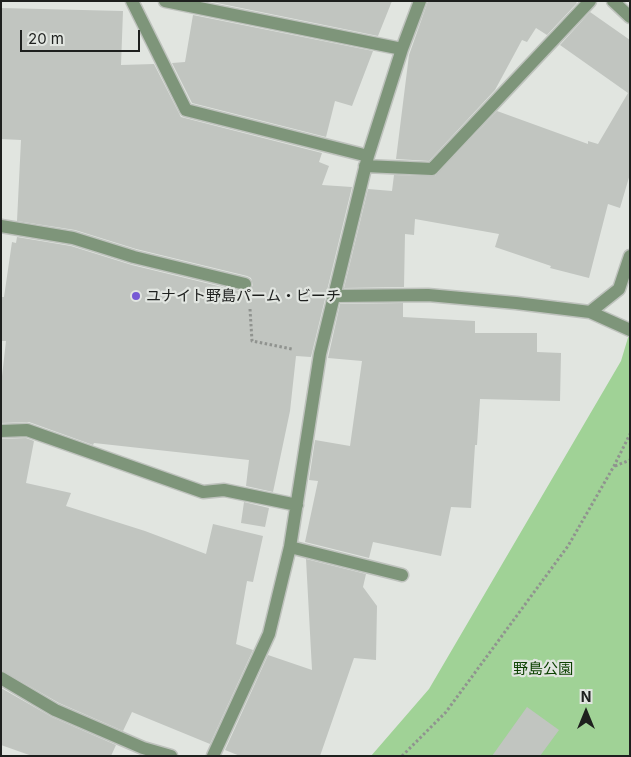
<!DOCTYPE html>
<meta charset="utf-8">
<style>
body{margin:0}
#map{position:relative;width:631px;height:757px;overflow:hidden;background:#e1e5e0;font-family:Inter,sans-serif}
canvas{display:block}
.frame{position:absolute;inset:0;border:2px solid #1e201e;pointer-events:none}
.north{position:absolute;left:561px;top:687px;width:50px;height:50px;-webkit-text-stroke:4px #e1e5e0;paint-order:stroke;rotate:0deg;font-size:14px;font-weight:700;line-height:20px;text-align:center;color:#1e201e}
.north::after{content:'';display:block;margin:auto;width:18px;height:22px;background:#1e201e;clip-path:polygon(50% 0,100% 100%,50% 72%,0 100%)}
.scale{position:absolute;left:20px;top:30px;width:120px;height:22px;box-sizing:border-box;border:2px solid #1e201e;border-top:0;padding-left:6px;font-size:15px;line-height:18px;white-space:nowrap;color:#1e201e;-webkit-text-stroke:4px #e1e5e0;paint-order:stroke}
</style>
<div id="map">
<canvas width="631" height="757"></canvas>
<div class="frame"></div>
<div class="north">N</div>
<div class="scale">20 m</div>
</div>
<script>
const ctx = document.querySelector('canvas').getContext('2d');
ctx.lineJoin = 'round';
function fillPath(path, color) {
  ctx.fillStyle = color;
  ctx.fill(path, 'evenodd');
}
function trace(path, color, width, dash) {
  ctx.strokeStyle = color;
  ctx.lineWidth = width;
  ctx.lineCap = dash ? 'butt' : 'round';
  ctx.setLineDash(dash || []);
  ctx.stroke(path);
}
function label(font, color, halo, rows, align = 'center') {
  ctx.font = font + ' Inter,"Noto Sans JP",sans-serif';
  ctx.lineWidth = 4.5;
  ctx.setLineDash([]);
  ctx.textBaseline = 'middle';
  ctx.strokeStyle = halo;
  ctx.fillStyle = color;
  for (const [text, x, y, turn = 0] of rows) {
    ctx.save();
    ctx.translate(x, y);
    ctx.rotate((+turn || 0) * Math.PI / 180);
    ctx.textAlign = isNaN(turn) ? turn : align;
    if (halo) ctx.strokeText(text, 0, 0);
    ctx.fillText(text, 0, 0);
    ctx.restore();
  }
}
fillPath(new Path2D(`
 M630 331V756H371L429 689 621 361Z`), '#a0d296');
fillPath(new Path2D(`
 M207 1H392L378 36Z
 M428 1H575L577 3 547 35 536 28 527 42 522 40 495 90 429 161 396 159 409 55Z
 M1 8 123 11 121 65 154 64 181 117 322 153 319 162 329 166 322 185 352 187 311 357 296 356 290 411 273 492 246 486 249 460 94 443 93 445 29 422 1 423V385L6 341H1V297H4L12 242 16 243 17 237 71 246 132 265 243 292 250 290 253 285 251 278 247 276 136 249 75 230 17 221 21 140 1 139Z
 M590 12 630 40V174L620 208 608 204 589 278 550 268 551 266 495 247 499 234 415 219 414 235 405 234 404 287 344 288 368 189 392 191 394 175 435 176 497 111 588 144V141L598 144 628 93 560 45Z
 M193 15 373 51 352 106 335 101 326 137 192 103 172 63 185 62Z
 M403 303V317L475 321V333H537V352L561 353 560 401 480 399 477 445H475L471 508 451 507 441 556 373 542 369 558 305 542 318 481 309 480 315 440 350 446 362 361 328 358 340 304Z
 M26 438 34 441 26 483 71 493 66 506 145 531 206 554 213 524 263 536 253 582 247 581 236 644 253 650 210 744 132 712 123 731 59 703 1 670V439Z
 M244 502 269 508 265 527 241 523Z
 M306 559 366 574 363 587 377 606 376 660 354 658 320 756H240L225 750 268 655 312 670Z
 M1 688 52 717 116 745 111 756H32L1 745Z
 M527 707 559 730 540 756H492Z`), '#c1c5c0');
const lane = new Path2D(`
 M132 1 186 110 368 156
 M165 1 402 49
 M613 1 630 17
 M365 166 432 169 590 1
 M1 226 73 238 134 257 245 284
 M334 296 428 295 516 303 590 312 630 330
 M590 312 619 289 630 256
 M1 431 27 430 203 492 224 490 297 505
 M290 547 402 575
 M1 678 55 710 143 748 171 756
 M213 756 269 634 290 547 320 354 368 156 402 49 420 1`);
trace(lane, '#bec2bd', 15);
trace(new Path2D(`
 M250 309 252 341 292 349
 M615 466 630 460
 M402 756 446 712 568 546 614 466 630 434`), '#90938f', 3, [2.5, 2.5]);
trace(lane, '#7e957a', 12);
for (const [x, y, r, color] of [
 [136,296,5,"#775ad5"]
]) {
  const dot = new Path2D();
  dot.arc(x, y, r, 0, 2 * Math.PI);
  ctx.fillStyle = color;
  ctx.fill(dot);
  trace(dot, '#e1e5e0', 2);
}
label('15px', '#1e201e', '#e1e5e0', [
 ["ユナイト野島パーム・ビーチ",146,296]
], 'left');
label('15px', '#0c4100', '#e1e5e0', [
 ["野島公園",543,669]
]);
</script>
